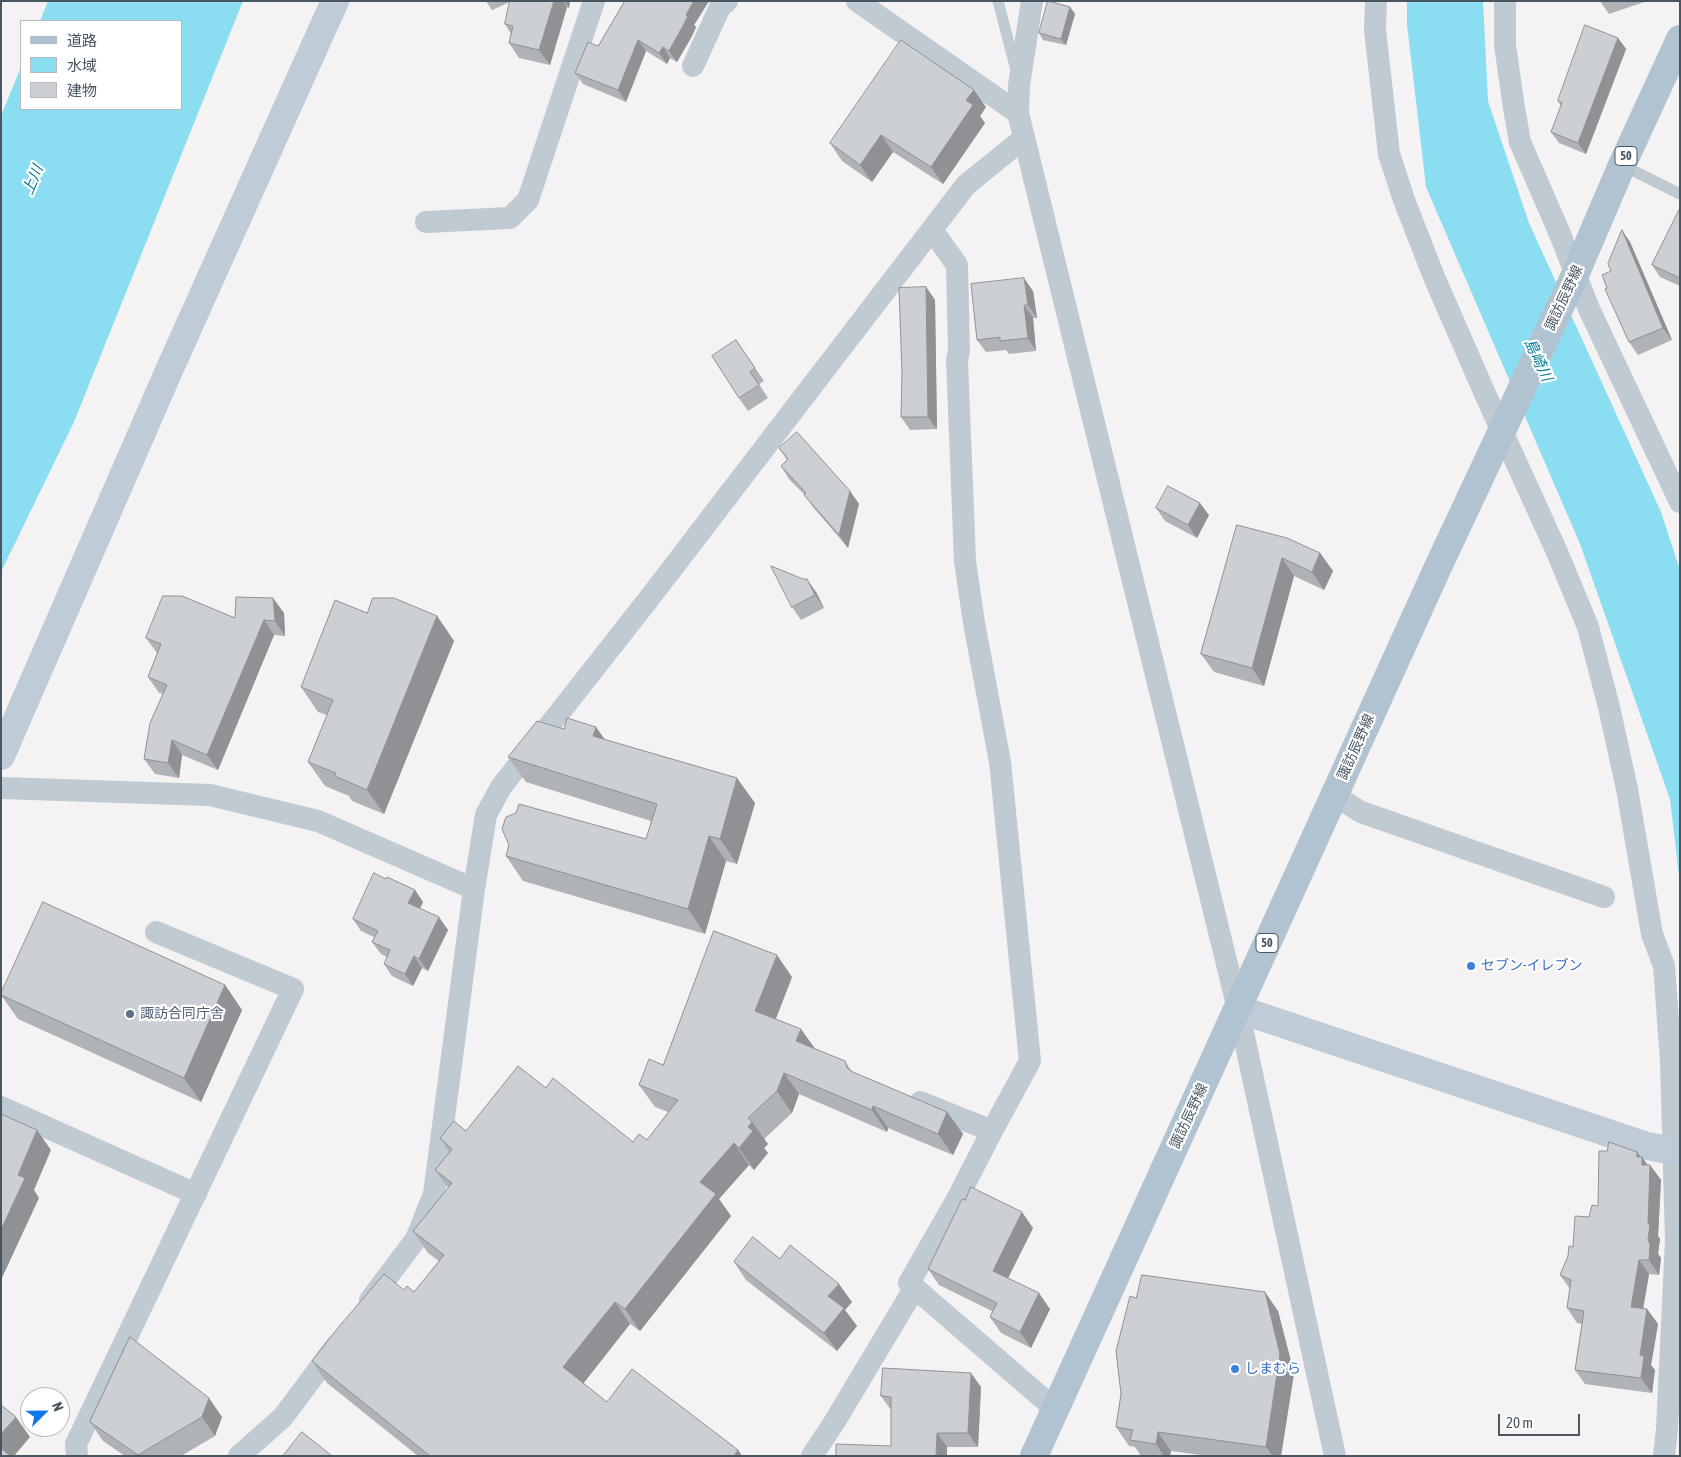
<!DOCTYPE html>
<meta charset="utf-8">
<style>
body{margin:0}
#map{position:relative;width:1681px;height:1457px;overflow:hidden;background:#f4f2f2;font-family:"Asap Condensed","Noto Sans JP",sans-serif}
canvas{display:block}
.frame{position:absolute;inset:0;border:2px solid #485661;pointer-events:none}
.legend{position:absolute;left:20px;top:20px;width:162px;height:90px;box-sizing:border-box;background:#fff;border:1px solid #b6bbc0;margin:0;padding:6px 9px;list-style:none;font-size:15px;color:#485661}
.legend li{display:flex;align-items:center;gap:10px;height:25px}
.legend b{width:25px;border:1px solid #b6bbc0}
.north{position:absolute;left:20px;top:1387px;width:50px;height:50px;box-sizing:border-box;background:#fff;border:1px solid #b6bbc0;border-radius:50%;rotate:67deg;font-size:14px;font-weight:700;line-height:20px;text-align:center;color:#485661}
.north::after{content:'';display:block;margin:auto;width:18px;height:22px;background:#1177f0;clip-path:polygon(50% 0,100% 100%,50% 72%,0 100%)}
.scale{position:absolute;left:1498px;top:1414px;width:82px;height:22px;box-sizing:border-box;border:2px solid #485661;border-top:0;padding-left:6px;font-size:15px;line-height:18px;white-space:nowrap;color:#485661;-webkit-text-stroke:4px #fff;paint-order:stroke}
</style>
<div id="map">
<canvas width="1681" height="1457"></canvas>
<div class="frame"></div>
<ul class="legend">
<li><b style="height:6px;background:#b1c2d1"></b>道路</li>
<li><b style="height:14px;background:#8bdef1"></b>水域</li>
<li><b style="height:14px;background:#cccfd4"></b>建物</li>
</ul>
<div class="north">N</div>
<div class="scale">20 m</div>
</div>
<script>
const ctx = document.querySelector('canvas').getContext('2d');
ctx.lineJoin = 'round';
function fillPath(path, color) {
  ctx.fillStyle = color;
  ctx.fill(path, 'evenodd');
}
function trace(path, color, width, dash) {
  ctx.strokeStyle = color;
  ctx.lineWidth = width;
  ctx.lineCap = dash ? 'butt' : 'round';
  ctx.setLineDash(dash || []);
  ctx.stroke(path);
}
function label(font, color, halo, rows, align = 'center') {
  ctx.font = font + ' "Asap Condensed","Noto Sans JP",sans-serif';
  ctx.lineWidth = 4.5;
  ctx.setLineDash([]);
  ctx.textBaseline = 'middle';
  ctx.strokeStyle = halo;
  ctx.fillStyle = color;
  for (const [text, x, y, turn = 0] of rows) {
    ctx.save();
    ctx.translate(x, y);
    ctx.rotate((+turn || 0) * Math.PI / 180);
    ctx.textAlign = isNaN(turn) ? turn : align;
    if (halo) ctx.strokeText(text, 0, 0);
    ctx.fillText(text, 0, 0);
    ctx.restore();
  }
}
fillPath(new Path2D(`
 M48 1H243L74 422 1 572V116L21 67V109H181V21H40Z
 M1407 1H1483L1488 101 1529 223 1661 512 1680 570V884L1670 799 1580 544 1426 187 1407 24Z`), '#8bdef1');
trace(new Path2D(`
 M998 1 1016 70
 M1622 165 1680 194`), '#bfcad2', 11);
trace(new Path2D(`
 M857 1 1018 113
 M1032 1 1019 85 1018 113 1238 1009 1335 1456
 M1376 1 1375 30 1389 154 1404 200 1434 277 1486 396 1557 552 1588 627 1609 707 1627 789 1652 934 1664 966 1671 1061 1676 1240 1667 1429 1664 1456
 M1505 1V45L1514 108 1520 142 1560 234 1589 309 1680 502
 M693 66 720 7 727 1
 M426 222 510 218 528 200 594 1
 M932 230 957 265 959 351 957 360 965 561 974 623 1000 762 1030 1061 992 1131 956 1201 909 1283 1055 1409
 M1 788 210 795 318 821 474 889
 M1334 795 1361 812 1604 897
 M920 1102 992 1131
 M1 1107 196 1194
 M370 1300 416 1239 434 1194 474 889 486 815 501 787 651 596 966 185 1024 138
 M77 1456 76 1444 293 989 156 932
 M239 1456 283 1417 336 1346
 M812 1456 835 1421 914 1289`), '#bfcad2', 22);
trace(new Path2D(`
 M1 756 171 366 335 1
 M1238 1009 1647 1146 1680 1152`), '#bfcbd6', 28);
trace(new Path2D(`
 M1034 1456 1438 567 1575 275 1622 165 1680 39`), '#b1c2d1', 28);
fillPath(new Path2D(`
 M486 1H570L569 8 567 7 550 65 519 58 509 43 511 34 505 24 510 2 492 10Z
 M625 1H709L694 25 696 27 692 36 677 62 670 58 667 64 646 51 626 102 583 84 575 73 598 46Z
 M1600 1H1647L1609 14Z
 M1070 7 1075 14 1066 45 1043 40 1039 33Z
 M1618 38 1626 49 1586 154 1559 143 1551 132 1561 106 1558 101Z
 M986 107 980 116 985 123 943 184 893 152 872 182 842 161 830 143Z
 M1680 208V286L1660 277 1652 265Z
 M1630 242 1672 340 1638 355 1629 342 1607 288 1611 271Z
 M926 287 935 300 937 429 910 430 901 417 902 373Z
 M1033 291 1037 318H1033L1036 351 1009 354 1006 350 986 352 977 340Z
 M736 340 764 381 759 384 768 398 748 411 739 398Z
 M779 448 850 491 859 504 848 548 813 507 804 494 789 479 781 466 787 460Z
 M1156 508 1209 515 1197 538 1165 521Z
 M1237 525 1320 553 1333 571 1324 590 1294 576 1264 686 1214 672 1201 654Z
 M816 592 824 608 801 620 792 607Z
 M284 613 285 636 274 635 218 770 182 755 179 778 155 774 144 759 163 694 159 693 148 677 157 653 146 638 235 618Z
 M367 613 437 616 454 641 384 814 352 801 349 796 325 786 308 762 327 715 318 712 301 687Z
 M564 729 605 740 755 803 737 864 726 861 705 934 523 881 506 856 646 839 651 821 526 782 508 757Z
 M386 879 415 890 423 902 420 908 448 930 428 971 422 968 413 986 392 976 384 964 387 957 381 954 372 942 374 937 361 931 353 919Z
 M792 977 776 1019 815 1049 845 1061 852 1072 947 1112 963 1134 953 1155 888 1128 887 1132 799 1094 792 1113 764 1139 768 1144 764 1148 768 1153 754 1170 749 1165 719 1199 731 1216 640 1331 630 1324 583 1383 607 1402 738 1450 742 1456H418L327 1383 312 1361 404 1290 414 1292 439 1261 428 1253 413 1231 448 1188 435 1170 449 1152 440 1138 466 1131 546 1088 633 1142 647 1140 668 1112 655 1107 639 1085 663 1065Z
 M225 985 242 1010 201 1102 18 1019 1 995V993Z
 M1637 1152 1640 1157H1642L1648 1165H1650L1661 1180 1658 1236 1660 1239 1658 1254 1661 1258 1659 1275 1649 1274 1643 1309H1647L1658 1324 1651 1365 1655 1370 1652 1393 1585 1384 1575 1370 1582 1324 1577 1323 1567 1308 1570 1289 1560 1275 1573 1247 1589 1217 1598 1206Z
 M1033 1228 1008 1278 1050 1309 1031 1348 1001 1333 990 1317 992 1311 939 1285 928 1269Z
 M780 1259 852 1302 845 1310 857 1326 837 1351 746 1280 734 1262Z
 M1136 1298 1278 1311 1294 1373 1281 1456H1208L1171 1451 1170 1456H1141L1135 1447 1129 1446 1116 1427Z
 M130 1337 222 1417 215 1436 181 1456H125L103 1441 90 1422Z
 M981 1387 978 1447H947L891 1446V1410L881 1396Z`), '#afb2b6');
fillPath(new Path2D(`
 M554 1H563L567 7 550 65 539 50Z
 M564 1H570L569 8Z
 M694 1H709L694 25 696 27 692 36 677 62 669 51 686 15Z
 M1070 7 1075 14 1066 45 1061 39Z
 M1618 38 1626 49 1586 154 1578 143Z
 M638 40 646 51 626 102 618 90Z
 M663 47 670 58 667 64 659 53Z
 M974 90 986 107 980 116 985 123 943 184 931 167 966 100Z
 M881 135 893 152 872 182 860 165Z
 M1622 230 1630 242 1672 340 1663 328Z
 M1024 278 1033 291 1037 318 1028 305Z
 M926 287 935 300 937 429 928 417Z
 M1024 305 1033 318 1036 351 1028 338Z
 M850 491 859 504 848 548 839 535Z
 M1200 503 1209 515 1197 538 1188 525Z
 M1320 553 1333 571 1324 590 1312 572Z
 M1282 558 1294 576 1264 686 1252 668Z
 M807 579 816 592 824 608 815 595Z
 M273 598 284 613 285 636 275 621Z
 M437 616 454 641 384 814 367 790Z
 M264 620 274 635 218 770 207 755Z
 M596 727 613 751 593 736Z
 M172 740 182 755 179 778 168 763Z
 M737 778 755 803 737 864 720 839Z
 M709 836 726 861 705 934 688 909Z
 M415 890 423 902 417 915 408 903Z
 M439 917 448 930 428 971 419 959Z
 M777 955 792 977 770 1033 755 1011Z
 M414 956 422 968 413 986 405 974Z
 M225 985 242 1010 201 1102 184 1078Z
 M801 1029 816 1050 796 1041Z
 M784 1073 799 1094 792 1113 777 1091Z
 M873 1106 888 1128 887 1132 872 1110Z
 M947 1112 963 1134 953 1155 938 1134Z
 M752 1122 768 1144 764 1148 768 1153 754 1170 739 1148 748 1127Z
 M37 1130 51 1150 34 1190 39 1198 1 1280V1230L18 1175Z
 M734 1143 749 1165 719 1199 731 1216 640 1331 625 1309 700 1182Z
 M1637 1152 1642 1159V1157L1650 1169V1165L1661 1180 1658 1236 1660 1239 1658 1254 1661 1258 1659 1275 1649 1260 1648 1224 1637 1157Z
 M1022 1212 1033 1228 1004 1286 993 1271Z
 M1639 1260 1649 1274 1641 1321 1631 1307Z
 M839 1284 852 1302 845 1310 857 1326 837 1351 824 1333 828 1296Z
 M1265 1292 1278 1311 1294 1373 1281 1456H1273L1266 1447Z
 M1039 1293 1050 1309 1031 1348 1020 1332Z
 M615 1302 630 1324 579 1389 563 1367Z
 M1647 1309 1658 1324 1651 1365 1655 1370 1652 1393 1641 1378 1640 1355Z
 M971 1373 981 1387 978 1447 968 1433Z
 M209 1398 222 1417 215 1436 202 1417Z
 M16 1417 30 1437 14 1456H3L1 1453V1434Z
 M1158 1432 1171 1451 1170 1456H1164L1156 1444Z
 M937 1433 947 1447V1456H936Z
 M738 1450 742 1456H734Z`), '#8f9194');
const building = new Path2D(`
 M510 1H554L539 50 509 43 513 26 505 24Z
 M625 1H694L686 15 688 16 684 24 669 51 663 47 659 53 638 40 618 90 575 73 588 42 598 46Z
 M1048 1 1070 7 1061 39 1039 33Z
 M1585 25 1618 38 1578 143 1551 132 1562 103 1558 101Z
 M901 40 974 90 966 100 973 105 931 167 881 135 860 165 830 143Z
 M1680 208V278L1652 265Z
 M1622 230 1663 328 1629 342 1605 289 1607 288 1602 275 1611 271 1608 264Z
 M1024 278 1028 305H1024L1028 338 1000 341V337L977 340 971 284Z
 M926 287 928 417H901L902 373 899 288Z
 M736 340 755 368 750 372 759 385 739 398 712 356Z
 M797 432 850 491 839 535 804 495 806 493 781 466 788 459 779 448Z
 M1168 486 1200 503 1188 525 1156 508Z
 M1237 525 1287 538 1320 553 1312 572 1282 558 1252 668 1201 654Z
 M771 566 803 579H807L815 595 792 607Z
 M163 596H182L235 618 236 597 273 598 275 621 264 620 207 755 172 740 168 763 144 759 150 723 167 685 148 677 161 644 146 638Z
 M373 598H394L437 616 367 790 335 776 336 773 308 762 333 700 301 687 335 600 367 613Z
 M567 718 596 727 593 736 737 778 720 839 709 836 688 909 506 856 509 845 502 829 506 817 516 813 519 804 646 839 657 804 508 757 537 721 564 729Z
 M374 873 386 879 387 877 415 890 408 903 439 917 419 959 414 956 405 974 384 964 390 950 372 942 378 931 353 919Z
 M43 902 225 985 184 1078 1 995V993Z
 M714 931 777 955 755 1011 801 1029 796 1041 845 1061 847 1068 853 1072 947 1112 938 1134 873 1106 872 1110 784 1073 777 1091 748 1118 752 1122 748 1127 753 1131 739 1148 734 1143 700 1182 716 1194 625 1309 615 1302 563 1367 607 1402 632 1369 738 1450 734 1456H430L312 1361 337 1329 384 1274 404 1290 407 1286 414 1292 444 1255 413 1231 452 1183 435 1170 452 1149 440 1138 454 1121 466 1131 518 1066 546 1088 553 1078 633 1142 639 1134 647 1140 678 1100 639 1085 649 1059 663 1065Z
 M1 1114 37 1130 18 1175 25 1178 1 1230Z
 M1609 1142 1637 1152V1157H1642V1165H1650L1648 1224H1650L1648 1240 1650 1244 1649 1260H1639L1631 1307 1647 1309 1640 1355 1644 1356 1641 1378 1575 1370 1584 1311 1567 1308 1571 1280 1560 1275 1568 1256 1569 1246 1573 1247 1575 1216 1589 1217 1592 1205 1598 1206 1599 1151H1607Z
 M971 1187 1022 1212 993 1271 1039 1293 1020 1332 990 1317 997 1303 928 1269 962 1199 965 1200Z
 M753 1237 780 1259 790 1245 839 1284 828 1296 844 1308 824 1333 734 1262Z
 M1142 1275 1265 1292 1280 1354 1266 1447 1158 1432 1156 1444 1130 1440 1133 1430 1116 1427 1121 1394 1116 1351 1130 1296 1136 1298Z
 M130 1337 209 1398 202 1417 138 1455 90 1422Z
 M883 1368 971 1373 968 1433H937L936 1456H836V1444L891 1446V1397L881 1396Z
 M1 1405 16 1417 1 1434Z
 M302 1432 332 1456H283Z
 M1 1448 10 1456H1Z`);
fillPath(building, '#cccfd4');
trace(building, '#8f9194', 1);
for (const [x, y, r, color] of [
 [1471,966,5,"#3f7fe0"],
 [130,1014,5,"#5c6f8a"],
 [1235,1369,5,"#3f7fe0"]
]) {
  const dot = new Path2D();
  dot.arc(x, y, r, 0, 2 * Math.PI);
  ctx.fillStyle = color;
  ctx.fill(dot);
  trace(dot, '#fff', 2);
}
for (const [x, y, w] of [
 [1626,156,22],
 [1267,943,22]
]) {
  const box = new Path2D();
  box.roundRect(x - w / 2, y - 9.5, w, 19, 4);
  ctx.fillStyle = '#fff';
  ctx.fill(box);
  trace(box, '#485661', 1);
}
label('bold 12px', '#485661', null, [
 ["50",1626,156],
 ["50",1267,943]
]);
label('14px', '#485661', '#fff', [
 ["諏訪辰野線",1564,298,-65],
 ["諏訪辰野線",1356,747,-66],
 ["諏訪辰野線",1189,1116,-65]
]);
label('14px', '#366cbe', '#fff', [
 ["セブン-イレブン",1481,966],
 ["しまむら",1245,1369]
], 'left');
label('14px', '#4e5e75', '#fff', [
 ["諏訪合同庁舎",140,1014]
], 'left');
label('italic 15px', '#077b97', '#fff', [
 ["上川",33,180,-67],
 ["島崎川",1538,360,65]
]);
</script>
